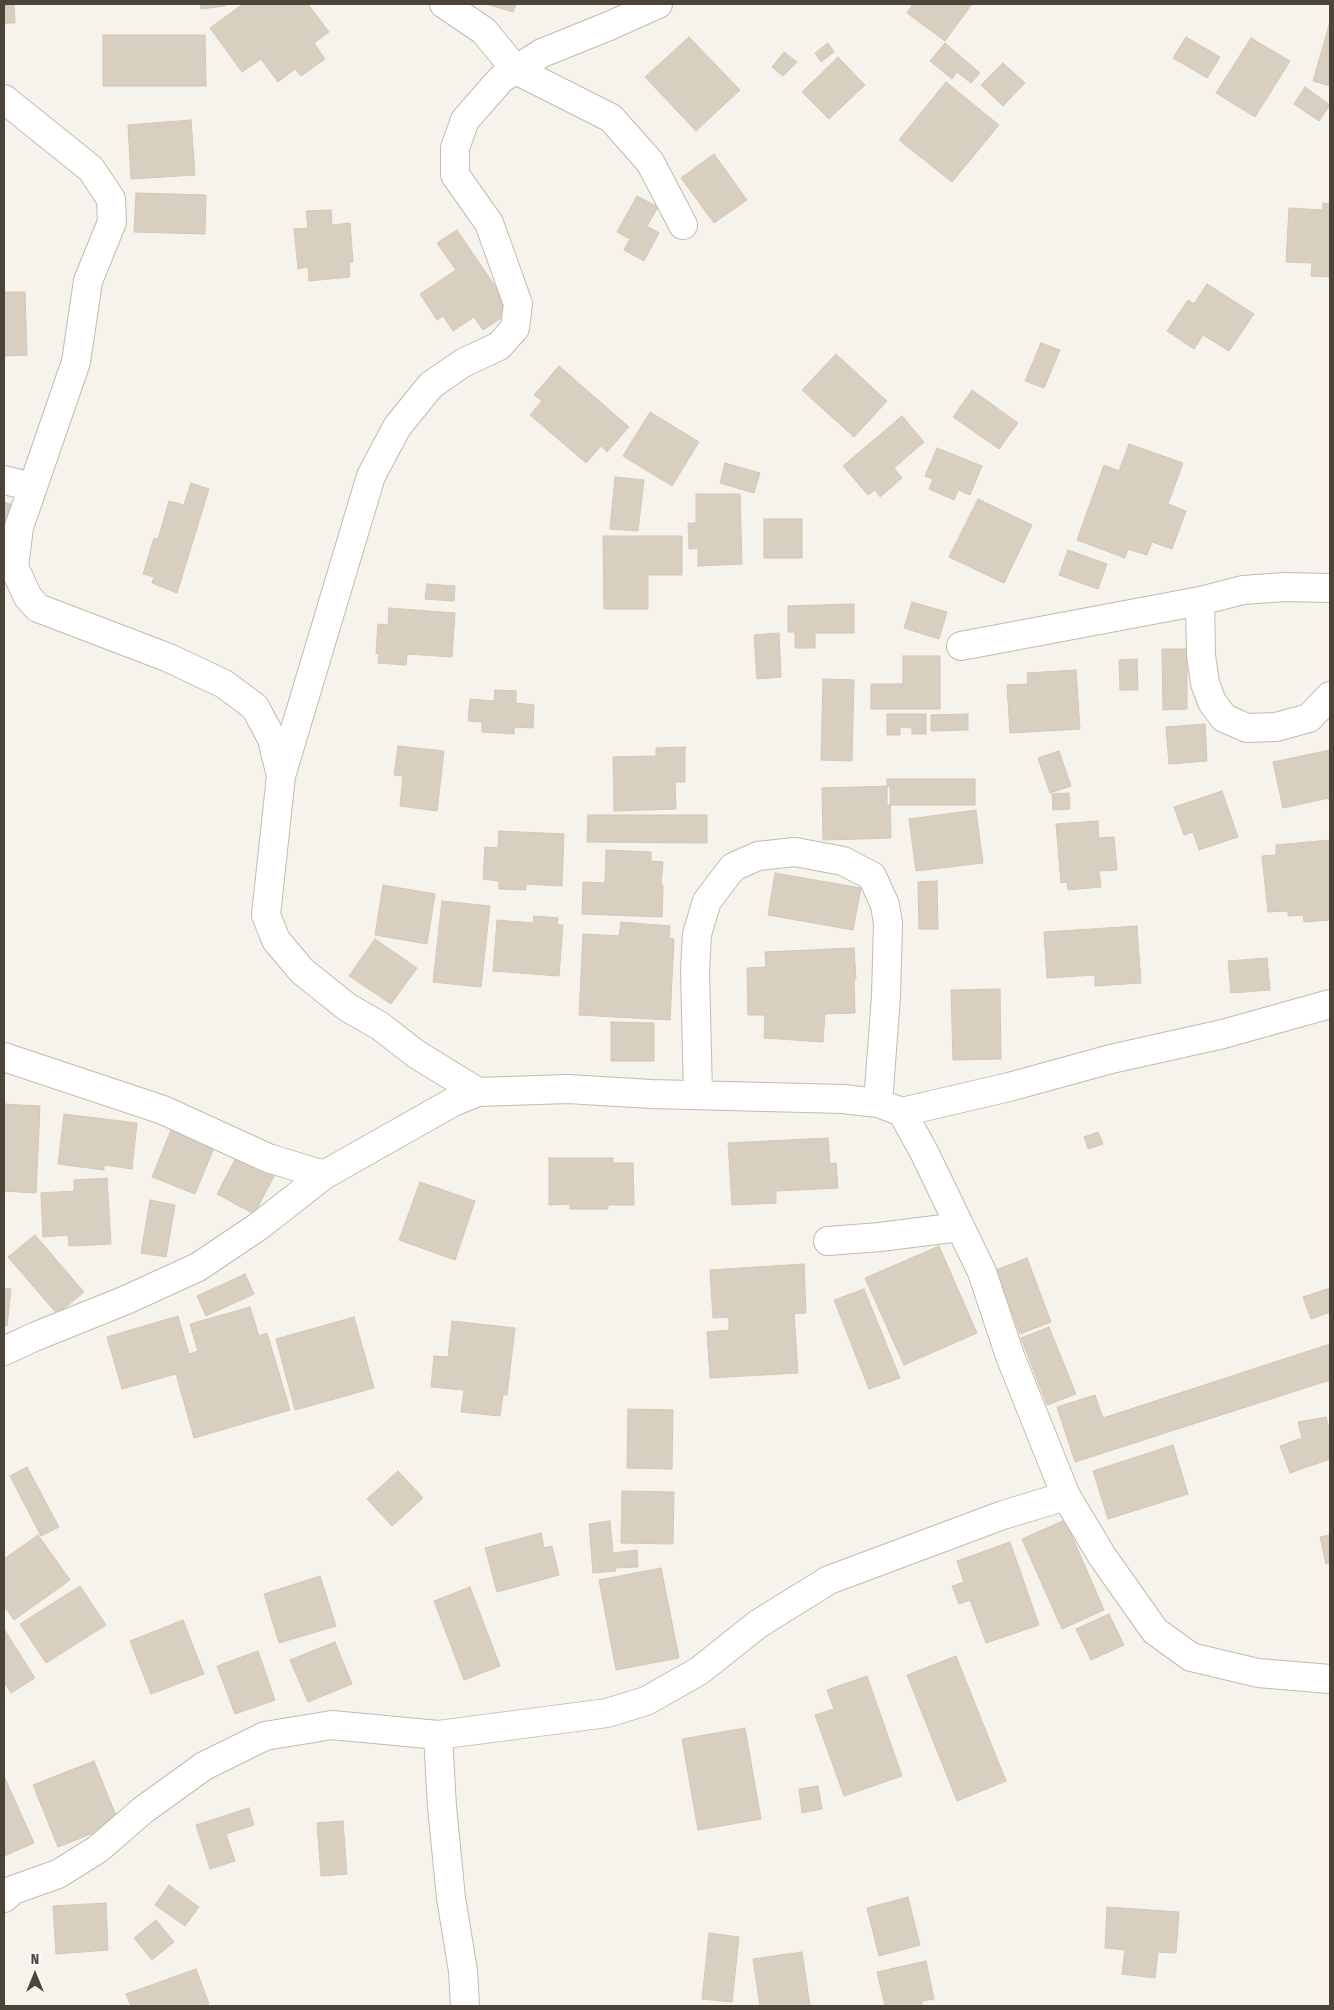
<!DOCTYPE html>
<html>
<head>
<meta charset="utf-8">
<style>
  body { margin:0 }
  #map { position:relative; width:1334px; height:2010px; overflow:hidden; background:#f6f3ec; font-family:"Fira Sans Condensed",sans-serif }
  canvas { display:block }
  .frame { position:absolute; inset:0; border:5px solid #4b4439; pointer-events:none }
  .north { position:absolute; left:10px; top:1950px; width:50px; height:50px; -webkit-text-stroke:4px #fff; paint-order:stroke; rotate:0deg; font-size:14px; font-weight:700; line-height:20px; text-align:center; color:#4b4439 }
  .north::after { content:''; display:block; margin:auto; width:18px; height:22px; background:#4b4439; clip-path:polygon(50% 0,100% 100%,50% 72%,0 100%) }
</style>
</head>
<body>
<div id="map">
<canvas width="1334" height="2010"></canvas>
<div class="frame"></div>
<div class="north">N</div>
</div>
<script>
const c = document.querySelector('canvas').getContext('2d');
c.lineJoin = 'round';
function paint(path, color) { c.fillStyle = color; c.fill(path, 'evenodd'); }
const toPath = rows => new Path2D(rows.map(r => 'M' + r).join(''));
function trace(path, color, width, dash) { c.strokeStyle = color; c.lineWidth = width; c.lineCap = dash ? 'butt' : 'round'; c.setLineDash(dash || []); c.stroke(path); }
const building = toPath([
  [4,4,14,4,15,23,4,23,4,4],
  [200,4,225,4,225,6,201,9,200,4],
  [243,4,308,4,329,32,314,43,325,59,301,76,295,69,278,82,261,59,242,72,210,28,243,4],
  [486,4,516,4,513,12,486,4],
  [913,4,972,4,945,41,907,13,913,4],
  [1330,22,1330,86,1313,81,1330,22],
  [103,35,205,35,206,86,103,86,103,35],
  [689,37,740,90,696,131,645,77,689,37],
  [1186,37,1220,57,1207,78,1173,58,1186,37],
  [1251,38,1290,61,1255,117,1216,93,1251,38],
  [828,43,834,52,821,62,815,53,828,43],
  [945,43,980,73,971,83,957,72,952,79,930,61,945,43],
  [784,52,797,62,783,76,772,67,784,52],
  [838,57,865,85,829,119,802,92,838,57],
  [1003,63,1025,83,1003,106,981,85,1003,63],
  [946,82,999,125,952,182,899,140,946,82],
  [1305,87,1330,105,1319,121,1294,104,1305,87],
  [191,120,195,175,131,179,128,125,191,120],
  [714,154,747,200,714,223,681,178,714,154],
  [136,193,206,195,205,234,134,232,136,193],
  [637,196,658,207,647,226,659,233,644,261,624,250,630,239,617,232,637,196],
  [1323,203,1330,204,1330,277,1311,276,1312,263,1286,262,1289,208,1323,210,1323,203],
  [331,210,332,225,350,223,353,262,349,262,350,277,309,281,308,267,298,269,294,229,308,228,306,211,331,210],
  [457,230,512,311,483,330,474,317,453,331,443,316,437,320,420,294,456,270,437,243,457,230],
  [1207,284,1254,314,1229,351,1203,335,1194,349,1167,331,1188,300,1194,304,1207,284],
  [4,292,25,292,27,355,4,356,4,292],
  [1041,343,1060,350,1044,388,1025,381,1041,343],
  [836,354,887,401,854,437,802,390,836,354],
  [559,366,629,427,607,452,601,446,586,463,530,415,542,401,534,395,559,366],
  [972,390,1018,423,999,449,953,417,972,390],
  [650,412,699,442,672,486,623,456,650,412],
  [902,416,924,442,894,468,902,478,880,497,875,490,868,495,843,466,902,416],
  [1129,444,1183,463,1168,504,1186,511,1172,549,1152,542,1147,555,1128,549,1125,558,1077,540,1104,465,1119,471,1129,444],
  [937,448,982,466,970,495,958,490,954,500,929,489,933,479,925,476,937,448],
  [725,463,760,473,754,493,720,483,725,463],
  [615,477,644,480,638,531,610,529,615,477],
  [191,483,209,489,177,593,152,583,154,577,143,574,154,538,158,539,169,501,184,505,191,483],
  [696,494,740,494,742,564,698,566,698,548,689,549,688,523,696,523,696,494],
  [978,499,1032,525,1004,583,949,557,978,499],
  [4,502,13,505,5,534,4,533,4,502],
  [764,519,802,519,802,558,764,558,764,519],
  [603,536,682,536,682,575,648,575,648,609,604,609,603,536],
  [1068,550,1107,564,1098,589,1059,575,1068,550],
  [427,584,455,586,454,601,425,599,427,584],
  [912,602,947,612,939,639,904,628,912,602],
  [854,604,854,633,815,633,815,648,795,648,795,632,788,632,788,606,854,604],
  [389,608,455,613,452,657,407,654,406,665,378,663,379,654,376,653,378,624,388,625,389,608],
  [779,633,781,677,757,679,754,635,779,633],
  [1162,649,1187,649,1187,709,1163,710,1162,649],
  [903,656,940,656,940,709,871,709,871,684,903,684,903,656],
  [1137,659,1138,690,1120,690,1119,660,1137,659],
  [1076,670,1080,729,1010,733,1007,685,1028,684,1027,673,1076,670],
  [823,679,854,680,852,761,821,760,823,679],
  [495,690,516,691,516,703,534,705,533,728,514,727,514,734,482,732,482,722,468,721,470,699,494,701,495,690],
  [887,714,926,714,926,734,912,734,912,728,900,727,900,735,887,735,887,714],
  [968,714,968,730,931,731,931,715,968,714],
  [1205,724,1207,761,1169,764,1166,727,1205,724],
  [398,746,444,751,437,811,400,806,403,776,394,775,398,746],
  [685,747,685,782,675,782,676,809,614,811,613,757,656,756,656,748,685,747],
  [1330,750,1330,803,1329,798,1283,808,1273,762,1330,750],
  [1059,751,1071,786,1050,793,1038,758,1059,751],
  [887,779,975,779,975,805,887,805,887,779],
  [890,786,891,838,823,840,822,788,890,786],
  [1222,791,1238,837,1199,850,1193,832,1184,835,1174,807,1222,791],
  [1069,793,1070,809,1053,810,1052,794,1069,793],
  [976,810,983,863,916,871,909,819,976,810],
  [588,815,707,815,707,843,587,842,588,815],
  [1098,821,1099,838,1114,837,1117,870,1099,871,1101,887,1068,890,1067,882,1061,883,1056,824,1098,821],
  [499,831,564,834,562,886,526,884,526,890,499,889,499,881,483,879,485,847,498,848,499,831],
  [1330,840,1330,920,1304,922,1303,915,1288,916,1288,911,1268,912,1262,856,1276,855,1276,845,1330,840],
  [606,850,651,852,651,861,663,862,661,885,663,885,662,917,582,914,583,882,605,883,606,850],
  [775,873,861,888,853,930,768,915,775,873],
  [937,881,938,929,919,929,918,882,937,881],
  [383,885,435,894,427,944,375,935,383,885],
  [442,901,490,906,481,987,433,982,442,901],
  [534,916,558,918,557,925,563,925,559,976,493,971,497,920,533,923,534,916],
  [621,922,670,926,669,938,674,939,670,1020,579,1015,583,934,619,936,621,922],
  [1137,926,1141,983,1095,986,1095,975,1047,978,1044,932,1137,926],
  [375,939,417,968,391,1004,349,976,375,939],
  [854,948,856,979,854,979,855,1013,825,1014,823,1042,764,1038,765,1015,748,1015,747,968,766,967,765,952,854,948],
  [1267,958,1270,990,1231,993,1228,961,1267,958],
  [1000,989,1001,1059,953,1060,951,990,1000,989],
  [611,1022,654,1023,654,1061,611,1061,611,1022],
  [4,1104,40,1106,36,1193,4,1191,4,1104],
  [64,1114,137,1123,132,1169,104,1165,104,1170,58,1164,64,1114],
  [173,1125,216,1143,195,1194,152,1177,173,1125],
  [1098,1132,1103,1144,1088,1149,1084,1137,1098,1132],
  [828,1138,830,1164,836,1163,838,1188,776,1191,776,1203,732,1205,728,1143,828,1138],
  [240,1150,277,1171,254,1214,217,1194,240,1150],
  [549,1158,613,1158,613,1163,633,1163,634,1205,608,1205,608,1209,570,1209,570,1204,549,1205,549,1158],
  [107,1178,111,1244,69,1246,68,1235,43,1237,41,1193,74,1191,74,1180,107,1178],
  [420,1182,475,1201,455,1260,399,1240,420,1182],
  [150,1200,175,1205,166,1257,141,1253,150,1200],
  [35,1235,84,1292,57,1314,8,1257,35,1235],
  [939,1246,977,1333,904,1365,865,1278,939,1246],
  [1027,1258,1051,1322,1020,1334,996,1270,1027,1258],
  [804,1264,806,1313,794,1314,798,1373,710,1378,707,1332,729,1330,729,1317,713,1318,710,1270,804,1264],
  [245,1274,254,1294,206,1316,197,1296,245,1274],
  [4,1288,11,1289,7,1326,4,1325,4,1288],
  [1330,1288,1330,1312,1311,1319,1303,1297,1330,1288],
  [864,1289,900,1378,869,1389,834,1300,864,1289],
  [250,1307,259,1336,267,1333,290,1410,194,1438,176,1374,122,1389,107,1337,178,1316,189,1354,198,1351,190,1324,250,1307],
  [354,1317,374,1388,295,1410,276,1339,354,1317],
  [452,1321,515,1328,507,1395,503,1395,500,1416,461,1412,464,1390,431,1387,434,1356,448,1357,452,1321],
  [1049,1327,1076,1394,1047,1405,1021,1338,1049,1327],
  [1330,1344,1330,1380,1075,1462,1057,1407,1095,1395,1103,1418,1330,1344],
  [628,1409,673,1410,672,1469,627,1468,628,1409],
  [1326,1417,1330,1432,1330,1459,1290,1473,1280,1446,1302,1438,1298,1422,1326,1417],
  [1173,1445,1188,1494,1108,1519,1093,1471,1173,1445],
  [27,1467,59,1527,41,1536,10,1476,27,1467],
  [398,1471,423,1498,392,1526,367,1499,398,1471],
  [622,1491,674,1492,673,1544,621,1543,622,1491],
  [1065,1520,1104,1610,1062,1629,1022,1539,1065,1520],
  [610,1521,613,1553,637,1550,638,1567,615,1568,616,1571,593,1573,589,1524,610,1521],
  [541,1533,544,1548,552,1546,559,1575,497,1592,485,1548,541,1533],
  [38,1535,70,1580,14,1620,4,1606,4,1559,38,1535],
  [1330,1535,1330,1563,1326,1564,1320,1537,1330,1535],
  [1010,1542,1039,1625,986,1643,970,1600,959,1604,952,1586,964,1582,957,1561,1010,1542],
  [661,1568,679,1658,616,1670,599,1580,661,1568],
  [320,1576,336,1626,279,1643,264,1594,320,1576],
  [80,1586,106,1625,46,1663,20,1624,80,1586],
  [470,1587,500,1666,464,1680,434,1601,470,1587],
  [1109,1614,1124,1645,1091,1660,1076,1629,1109,1614],
  [183,1620,204,1674,151,1694,130,1641,183,1620],
  [4,1629,35,1678,11,1693,4,1682,4,1629],
  [335,1642,352,1684,308,1702,290,1660,335,1642],
  [258,1651,275,1700,235,1714,217,1666,258,1651],
  [956,1656,1006,1781,957,1801,907,1675,956,1656],
  [867,1676,902,1776,844,1796,815,1715,834,1709,827,1690,867,1676],
  [745,1728,761,1819,698,1830,682,1739,745,1728],
  [94,1761,119,1823,58,1847,33,1785,94,1761],
  [4,1776,34,1843,4,1856,4,1776],
  [818,1786,822,1809,802,1813,799,1789,818,1786],
  [249,1808,254,1825,226,1834,235,1861,210,1869,196,1825,249,1808],
  [343,1821,347,1874,321,1876,317,1823,343,1821],
  [169,1885,199,1907,185,1926,155,1905,169,1885],
  [908,1897,920,1945,879,1956,867,1908,908,1897],
  [106,1903,108,1950,56,1954,53,1906,106,1903],
  [1107,1907,1179,1912,1176,1953,1158,1952,1155,1978,1122,1974,1125,1950,1105,1948,1107,1907],
  [156,1920,174,1942,152,1960,134,1938,156,1920],
  [709,1933,739,1937,732,2002,702,1999,709,1933],
  [802,1952,810,2006,760,2006,753,1959,802,1952],
  [926,1961,934,1999,922,2001,922,2006,885,2006,877,1972,926,1961],
  [196,1969,209,2004,204,2006,131,2006,126,1994,196,1969]
]);
paint(building, '#d8cfc1');
trace(building, '#d3c7b4', 1);
const minor = toPath([
  [444,4,484,31,516,70,611,118,650,162,683,225],
  [4,99,91,169,111,199,112,222,88,281,76,362,19,527,14,567,28,597,38,608,169,658,224,684,255,707,272,739,281,776,266,915,276,940,302,971,347,1007,380,1026,416,1054,478,1092],
  [4,480,33,487],
  [1200,601,1201,655,1205,683,1212,702,1224,718,1247,728,1276,727,1309,718,1330,696],
  [961,646,1200,601,1243,590,1285,587,1330,588],
  [281,776,371,476,397,427,431,385,463,363,499,346,515,328,518,304,489,223,455,175,455,148,465,120,501,79,542,53,609,26,658,4],
  [4,1057,163,1110,268,1158,324,1175],
  [698,1094,695,971,697,934,707,901,733,867,758,856,795,852,843,861,872,876,885,905,888,923,886,996,878,1103],
  [902,1112,1009,1087,1111,1059,1223,1034,1330,1004],
  [828,1241,880,1237,959,1227],
  [4,1351,34,1337,126,1300,198,1267,259,1226,324,1175,453,1102,478,1092,568,1089,651,1094,843,1099,878,1103,902,1112,924,1152,982,1272,1010,1356,1066,1496,1102,1556,1155,1631,1191,1657,1258,1673,1330,1679],
  [438,1735,442,1807,451,1898,463,1971,465,2006],
  [4,1898,13,1890,58,1874,98,1849,143,1810,204,1766,265,1736,332,1725,438,1735,607,1713,646,1701,699,1671,758,1624,829,1580,1003,1515,1066,1496]
]);
trace(minor, '#c2bbae', 30);
trace(minor, '#fff', 28);
</script>
</body>
</html>
